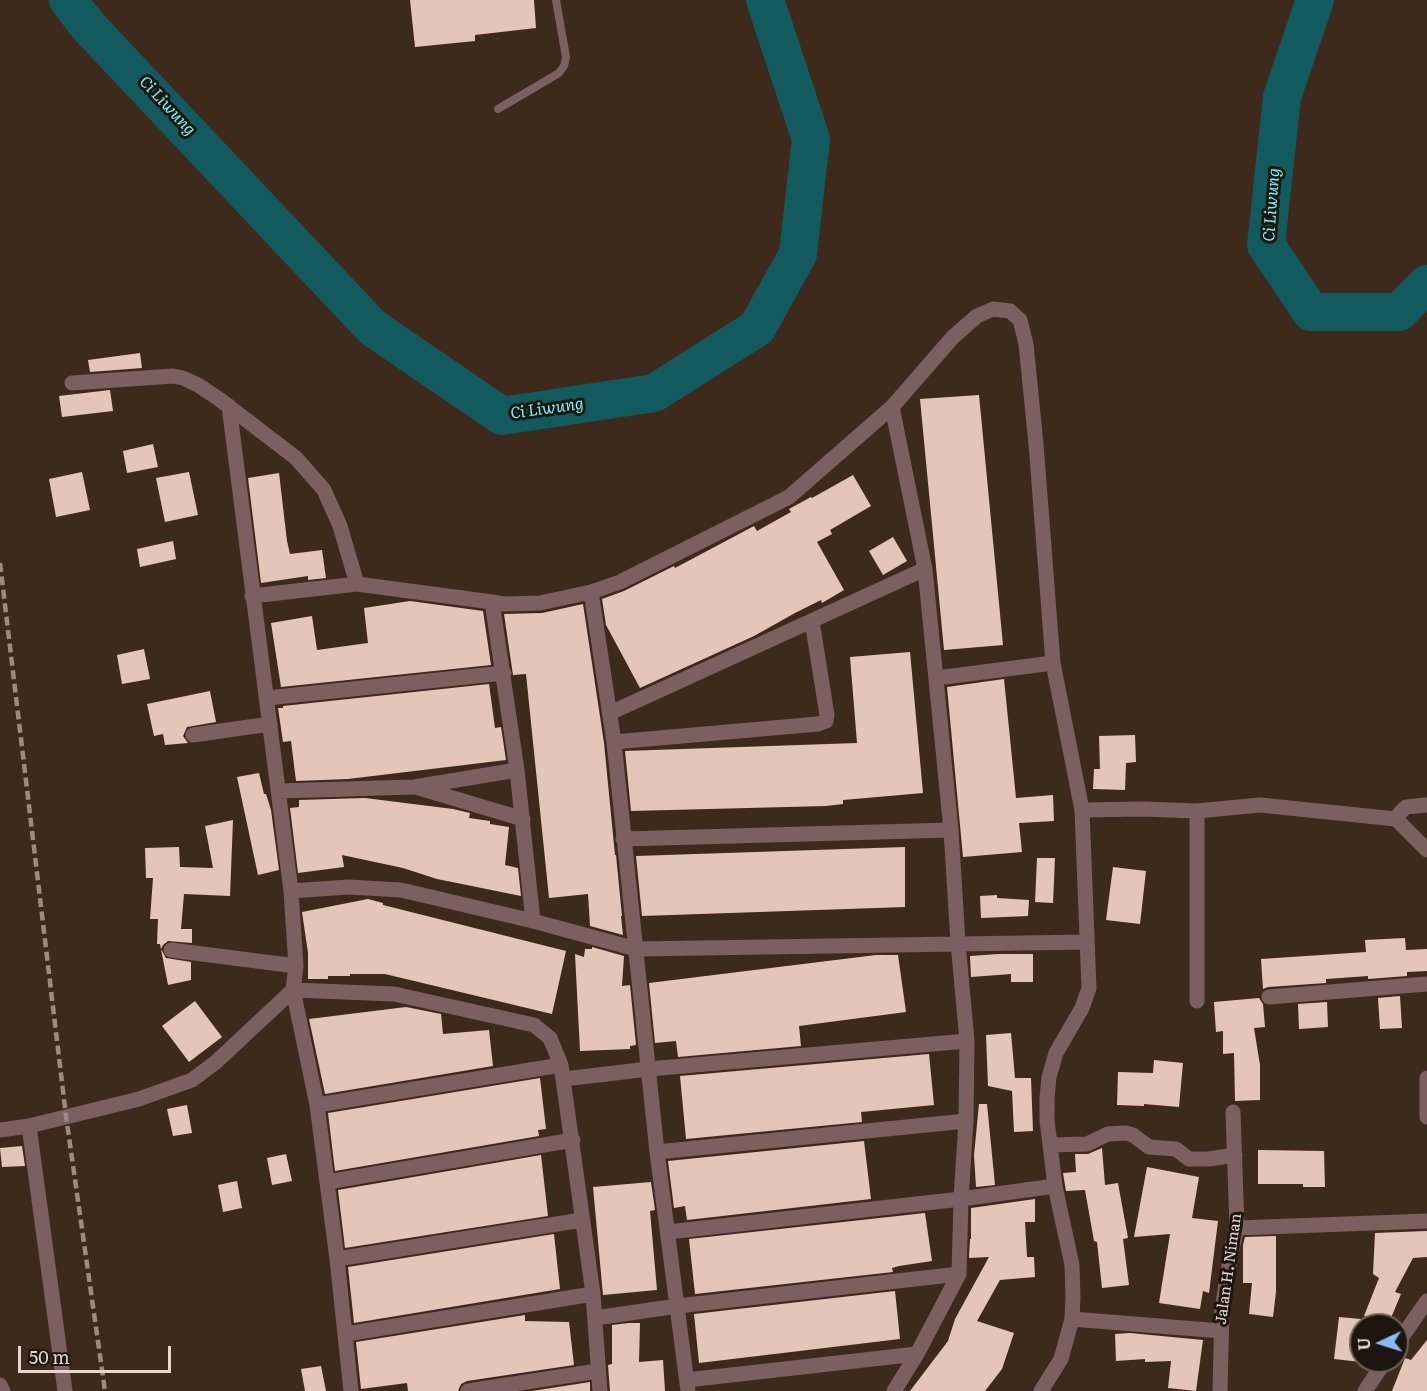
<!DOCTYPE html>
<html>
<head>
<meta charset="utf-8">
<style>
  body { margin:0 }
  #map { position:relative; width:1427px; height:1391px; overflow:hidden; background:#3e2a1c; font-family:Literata,serif }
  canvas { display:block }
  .north { position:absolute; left:1349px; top:1313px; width:60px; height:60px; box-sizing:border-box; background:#1e150f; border:2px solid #6e635c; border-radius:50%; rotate:266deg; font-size:16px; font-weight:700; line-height:24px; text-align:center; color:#e5d8cf }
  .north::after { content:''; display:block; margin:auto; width:21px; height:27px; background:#86bbfb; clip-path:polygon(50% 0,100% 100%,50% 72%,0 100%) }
  .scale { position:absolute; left:18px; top:1346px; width:153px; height:27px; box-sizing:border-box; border:3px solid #e5d8cf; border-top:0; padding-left:8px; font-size:18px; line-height:21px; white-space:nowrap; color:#e5d8cf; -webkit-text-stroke:4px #1e150f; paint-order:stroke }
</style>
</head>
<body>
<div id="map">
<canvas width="1427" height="1391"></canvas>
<div class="north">U</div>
<div class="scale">50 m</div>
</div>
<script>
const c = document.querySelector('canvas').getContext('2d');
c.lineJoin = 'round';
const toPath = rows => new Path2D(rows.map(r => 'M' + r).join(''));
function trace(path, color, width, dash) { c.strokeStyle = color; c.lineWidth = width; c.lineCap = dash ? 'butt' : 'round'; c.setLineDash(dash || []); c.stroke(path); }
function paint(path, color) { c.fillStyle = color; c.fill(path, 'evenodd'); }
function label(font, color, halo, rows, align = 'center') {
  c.font = font + ' Literata,serif'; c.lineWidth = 6; c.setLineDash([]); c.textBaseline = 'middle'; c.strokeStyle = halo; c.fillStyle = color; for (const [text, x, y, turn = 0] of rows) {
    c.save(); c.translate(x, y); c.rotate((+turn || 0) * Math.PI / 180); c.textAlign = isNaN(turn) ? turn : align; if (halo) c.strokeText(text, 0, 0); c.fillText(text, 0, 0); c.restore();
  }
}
trace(toPath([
  [68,0,88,26,373,328,502,416,654,393,757,328,798,254,811,139,765,0],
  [1315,0,1282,97,1266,245,1311,312,1399,312,1427,284]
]), '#135a5f', 38);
paint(toPath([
  [410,0,534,0,536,28,475,35,475,41,415,47],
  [140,353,142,368,90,372,88,360],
  [110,390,113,411,62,417,59,396],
  [979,395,1003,645,944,650,920,399],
  [153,444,158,467,127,473,123,451],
  [82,472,90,510,56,517,49,479],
  [189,472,198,515,165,522,156,478],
  [279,473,287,541,290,554,322,550,326,578,308,580,308,576,261,583,248,478],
  [853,475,871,506,830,530,832,534,817,542,844,590,822,603,821,600,795,613,754,636,640,688,606,625,602,599,624,591,674,566,675,568,754,526,757,531,791,512,789,509,811,497,812,498],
  [893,537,907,561,883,575,869,551],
  [173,541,176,559,140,567,137,549],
  [410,601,483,611,491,665,281,687,271,623,312,616,317,650,368,643,364,608],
  [583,604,604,743,615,855,616,855,622,916,621,916,623,935,590,926,588,894,549,898,526,674,513,675,504,614,542,613],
  [144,649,150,679,122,684,117,655],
  [910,652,923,793,843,800,843,804,826,806,631,811,625,751,857,743,850,657],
  [1004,679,1016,798,1053,795,1054,821,1019,823,1022,852,963,857,947,687],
  [489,684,495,728,501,727,506,760,348,779,296,781,291,741,283,742,278,708,283,708,283,706],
  [210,691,216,722,187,727,183,736,188,743,165,745,163,734,154,736,147,704],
  [1135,735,1136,762,1126,763,1125,790,1093,789,1094,769,1100,769,1099,736],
  [259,773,264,794,266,794,271,810,279,870,258,875,237,777],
  [365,798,453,809,470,813,469,818,490,821,490,824,509,827,505,865,518,868,521,896,437,879,403,868,342,855,344,867,298,873,290,808,299,807,299,800],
  [233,820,230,896,184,894,181,929,192,929,192,943,168,941,163,945,161,949,166,958,191,962,191,980,168,985,160,944,157,944,158,919,150,919,153,878,146,878,145,848,179,847,180,867,213,868,205,826],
  [905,847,905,907,642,916,636,856],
  [1037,858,1055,858,1053,903,1035,902],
  [1113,867,1146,871,1140,924,1106,920],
  [997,895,997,898,1029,900,1028,916,981,918,980,896],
  [368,899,383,903,383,905,566,951,552,1014,385,974,350,974,350,976,328,976,328,979,308,979,308,953,302,912],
  [1405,938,1406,950,1427,949,1427,971,1407,972,1407,976,1368,979,1368,976,1326,979,1326,983,1268,987,1263,989,1261,959,1366,952,1365,940],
  [592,947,624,956,622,986,630,985,636,1045,630,1046,630,1049,580,1051,575,954,584,957,585,949,592,949],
  [998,954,1033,954,1033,982,1011,982,1011,974,971,977,970,956],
  [876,955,898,955,906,1012,799,1026,801,1046,678,1057,676,1041,655,1043,649,983],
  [1400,996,1402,1028,1380,1029,1378,998],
  [1259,998,1263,1004,1265,1027,1254,1028,1260,1065,1260,1100,1235,1101,1234,1053,1223,1054,1223,1031,1216,1032,1214,1002],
  [195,1001,222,1037,189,1062,162,1026],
  [1327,1002,1328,1027,1299,1029,1298,1004],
  [406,1007,441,1014,443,1034,489,1030,493,1066,325,1094,309,1019],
  [1011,1033,1015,1078,1031,1078,1033,1131,1014,1132,1012,1091,988,1086,986,1035],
  [929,1054,934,1105,861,1112,862,1122,686,1139,680,1076],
  [1154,1060,1183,1063,1179,1107,1144,1104,1144,1106,1117,1105,1118,1072,1153,1073],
  [540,1078,546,1129,538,1130,539,1136,335,1171,328,1113],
  [979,1104,987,1104,995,1185,976,1187,974,1155],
  [187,1105,192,1133,173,1136,167,1109],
  [864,1141,871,1199,687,1220,685,1206,674,1208,668,1161],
  [22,1146,25,1166,2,1167,0,1148],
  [1102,1148,1105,1185,1118,1183,1128,1238,1123,1239,1129,1285,1102,1288,1097,1242,1094,1241,1085,1190,1066,1191,1063,1173,1076,1172,1075,1154,1088,1154],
  [1258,1150,1324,1151,1325,1187,1303,1187,1303,1184,1258,1184],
  [286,1154,292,1181,272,1185,267,1158],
  [541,1155,548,1216,345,1248,338,1190],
  [1147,1167,1199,1177,1192,1218,1218,1221,1209,1293,1203,1291,1200,1309,1159,1303,1170,1234,1134,1237],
  [237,1181,242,1208,223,1212,218,1185],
  [651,1182,655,1210,650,1211,657,1290,603,1295,593,1187],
  [1035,1199,1035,1222,1025,1222,1027,1257,1034,1257,1035,1277,1000,1280,977,1321,1014,1333,1002,1369,985,1391,910,1391,948,1341,955,1319,989,1257,969,1258,970,1239,971,1239,971,1208],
  [925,1213,932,1261,899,1266,892,1268,893,1272,695,1294,689,1239],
  [1427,1231,1427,1257,1413,1258,1395,1292,1401,1294,1388,1325,1364,1316,1379,1278,1373,1274,1375,1233],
  [554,1234,560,1289,354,1323,348,1267],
  [1276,1236,1276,1292,1273,1317,1249,1314,1252,1283,1243,1283,1243,1245,1245,1237],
  [895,1291,900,1339,699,1363,694,1314],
  [525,1315,525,1321,569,1322,574,1365,467,1381,461,1384,458,1391,408,1391,407,1383,361,1389,356,1342],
  [1339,1317,1361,1319,1361,1362,1334,1359],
  [629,1323,640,1323,639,1362,663,1360,665,1391,610,1391,608,1365,612,1364,612,1325],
  [1130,1333,1203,1340,1196,1391,1168,1388,1171,1361,1145,1362,1145,1359,1116,1361,1115,1334],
  [1427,1340,1427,1391,1392,1391,1405,1358,1411,1360],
  [321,1366,326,1391,305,1391,301,1369],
  [590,1382,590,1391,532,1391]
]), '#e4c5ba');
trace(toPath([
  [498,109,559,73,564,66,566,57,556,0]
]), '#7c6060', 8);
trace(toPath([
  [72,383,173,376,183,378,198,385,219,399,296,458,324,490,340,526,357,584],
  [229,406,291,891,296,966,293,990,317,1105,337,1259,351,1391],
  [892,407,925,569,951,830,958,943,967,1041,966,1121,961,1199,959,1274,917,1354,894,1391],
  [252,596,357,584,492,602],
  [937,678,1053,663],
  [267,698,504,673],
  [610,713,925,569],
  [193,735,270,724],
  [614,742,818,724,826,721,827,715,812,621],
  [419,788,523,819],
  [278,791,414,787,517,770],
  [1082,810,1143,809,1197,811,1260,805,1396,819,1400,813,1406,807,1427,805],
  [1197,811,1197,1001],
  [1396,819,1427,850],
  [623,839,951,830],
  [291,891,348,887,401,890,533,921,636,949,1087,942],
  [533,921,517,770,492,602,503,604,540,603,591,592],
  [171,950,296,966],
  [1269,997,1427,984],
  [1427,1078,1427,1117],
  [564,1079,649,1069,967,1041],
  [317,1105,561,1065],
  [29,1126,65,1391],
  [0,1130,29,1126,139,1099,192,1080,216,1062,293,990,394,994,534,1025,550,1038,561,1065,593,1294,600,1391],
  [1051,1145,1087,1144,1108,1134,1126,1133,1133,1135,1149,1147,1176,1149,1189,1159,1209,1159,1235,1155],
  [657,1152,966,1121],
  [327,1182,573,1140],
  [1237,1228,1427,1221],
  [668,1232,961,1199,1055,1186],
  [337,1259,582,1220],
  [595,1318,678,1306,959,1274],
  [1072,1319,1221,1331],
  [346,1334,593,1294],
  [1397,1344,1427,1301],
  [687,1380,917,1354],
  [0,1385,3,1391],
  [468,1391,598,1371],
  [688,1391,657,1152,614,742,591,592,620,582,789,497,892,407,953,337,977,316,993,309,1010,311,1020,320,1026,344,1036,444,1053,663,1082,810,1089,988,1082,1008,1056,1053,1049,1077,1047,1098,1047,1120,1055,1186,1072,1265,1073,1297,1072,1319,1061,1359,1041,1391],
  [1220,1391,1222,1310,1231,1253,1237,1228,1233,1112],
  [1365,1391,1385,1361]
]), '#7c6060', 15);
trace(toPath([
  [0,563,66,1116,105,1391]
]), '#9b8b80', 4.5, [9, 4.5]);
label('15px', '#e5d8cf', '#1e150f', [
  ["Jalan H. Niman",1229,1269,-82]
]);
label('italic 16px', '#73f2fb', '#1e150f', [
  ["Ci Liwung",167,106,47],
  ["Ci Liwung",1272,205,-86],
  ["Ci Liwung",547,409,-8]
]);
</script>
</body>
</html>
